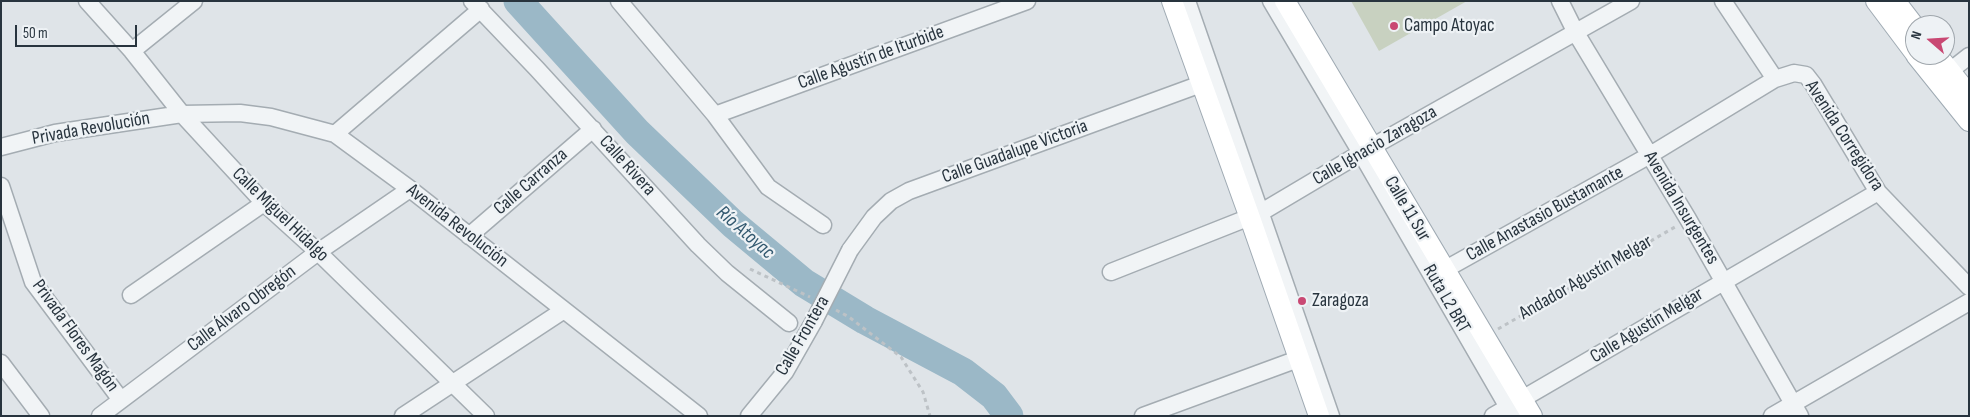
<!DOCTYPE html>
<html>
<head>
<meta charset="utf-8">
<style>
  body { margin:0 }
  #map { position:relative; width:1970px; height:417px; overflow:hidden; background:#dfe4e8; font-family:"Sofia Sans Condensed",sans-serif }
  canvas { display:block }
  .frame { position:absolute; inset:0; border:2px solid #28343e; pointer-events:none }
  .north { position:absolute; left:1905px; top:15px; width:50px; height:50px; box-sizing:border-box; background:#eef2f5; border:1px solid #9fa6ac; border-radius:50%; rotate:289deg; font-size:14px; font-weight:700; line-height:20px; text-align:center; color:#28343e }
  .north::after { content:''; display:block; margin:auto; width:18px; height:22px; background:#c94873; clip-path:polygon(50% 0,100% 100%,50% 72%,0 100%) }
  .scale { position:absolute; left:15px; top:25px; width:122px; height:22px; box-sizing:border-box; border:2px solid #28343e; border-top:0; padding-left:6px; font-size:15px; line-height:18px; white-space:nowrap; color:#28343e; -webkit-text-stroke:4px #eef2f5; paint-order:stroke }
</style>
</head>
<body>
<div id="map">
<canvas width="1970" height="417"></canvas>
<div class="frame"></div>
<div class="north">N</div>
<div class="scale">50 m</div>
</div>
<script>
const c = document.querySelector('canvas').getContext('2d');
c.lineJoin = 'round';
function paint(path, color) { c.fillStyle = color; c.fill(path, 'evenodd'); }
const toPath = rows => new Path2D(rows.map(r => 'M' + r).join(''));
function trace(path, color, width, dash) { c.strokeStyle = color; c.lineWidth = width; c.lineCap = dash ? 'butt' : 'round'; c.setLineDash(dash || []); c.stroke(path); }
function label(font, color, halo, rows, align = 'center') {
  c.font = font + ' "Sofia Sans Condensed",sans-serif'; c.lineWidth = 4.5; c.setLineDash([]); c.textBaseline = 'middle'; c.strokeStyle = halo; c.fillStyle = color; for (const [text, x, y, turn = 0] of rows) {
    c.save(); c.translate(x, y); c.rotate((+turn || 0) * Math.PI / 180); c.textAlign = isNaN(turn) ? turn : align; if (halo) c.strokeText(text, 0, 0); c.fillText(text, 0, 0); c.restore();
  }
}
paint(toPath([
  [1351,1,1467,1,1379,51]
]), '#c8d1c0');
trace(toPath([
  [518,1,637,132,733,224,804,283,865,320,963,372,994,396,1009,416]
]), '#9bb8c7', 29);
const minor = toPath([
  [87,1,132,51,182,114,264,203,318,252,486,416],
  [472,1,537,69,698,245,727,273,789,323],
  [619,1,715,115,768,187,823,225],
  [1187,1,1331,416],
  [1271,1,1361,153,1513,416],
  [1560,1,1576,33,1688,219,1800,416],
  [1723,1,1775,79],
  [132,51,194,1],
  [1941,78,1969,56],
  [715,115,1027,1],
  [335,134,481,9],
  [1,147,55,133,182,114,240,113,271,117,335,134,410,189,699,416],
  [1,186,33,282,121,400],
  [469,236,593,129],
  [850,250,874,217,891,201,909,191,1201,84],
  [1444,270,1650,155,1775,79,1794,73,1806,75,1813,84,1878,192,1969,287],
  [1111,272,1260,213,1361,153,1631,1],
  [131,295,264,203],
  [1,363,41,416],
  [100,416,318,252,410,189],
  [403,416,564,310],
  [749,416,785,372,814,321],
  [1143,416,1298,359],
  [1493,416,1878,192],
  [1772,416,1969,302]
]);
const major = toPath([
  [1172,1,1250,218,1319,416],
  [1285,1,1532,416],
  [1876,1,1915,53],
  [1895,1,1915,27],
  [1916,55,1969,121],
  [1937,55,1969,95]
]);
trace(minor, '#a4acb2', 19);
trace(major, '#9faab3', 22);
trace(toPath([
  [750,269,810,297],
  [836,310,849,317,901,357,923,392,930,416],
  [1498,329,1675,227]
]), '#bdc2c6', 3, [4, 4]);
trace(minor, '#f1f4f6', 16);
trace(major, '#fff', 20);
const minorBridge = toPath([
  [814,321,850,250]
]);
trace(minorBridge, '#a4acb2', 19, []);
trace(minorBridge, '#f1f4f6', 16);
for (const [x, y, r, color] of [
  [1394,26,5,"#c94873"],
  [1302,301,5,"#c94873"]
]) { const dot = new Path2D(); dot.arc(x, y, r, 0, 2 * Math.PI); c.fillStyle = color; c.fill(dot); trace(dot, '#eef2f5', 2); }
label('19px', '#28343e', '#eef2f5', [
  ["Campo Atoyac",1404,26],
  ["Zaragoza",1312,301]
], 'left');
label('19px', '#28343e', '#eef2f5', [
  ["Calle Agustín de Iturbide",871,58,-20],
  ["Privada Revolución",91,129,-10],
  ["Avenida Corregidora",1844,136,57],
  ["Calle Ignacio Zaragoza",1375,146,-30],
  ["Calle Guadalupe Victoria",1015,152,-20],
  ["Calle Rivera",627,166,48],
  ["Calle Carranza",531,182,-41],
  ["Avenida Insurgentes",1681,208,59],
  ["Calle 11 Sur",1407,209,59],
  ["Calle Anastasio Bustamante",1545,214,-29],
  ["Calle Miguel Hidalgo",280,215,44],
  ["Avenida Revolución",457,226,38],
  ["Andador Agustín Melgar",1586,278,-30],
  ["Ruta L2 BRT",1446,299,60],
  ["Calle Álvaro Obregón",242,309,-37],
  ["Calle Agustín Melgar",1647,326,-31],
  ["Privada Flores Magón",75,336,54],
  ["Calle Frontera",803,336,-60]
]);
label('italic 20px', '#345a70', '#eef2f5', [
  ["Río Atoyac",745,233,41]
]);
</script>
</body>
</html>
